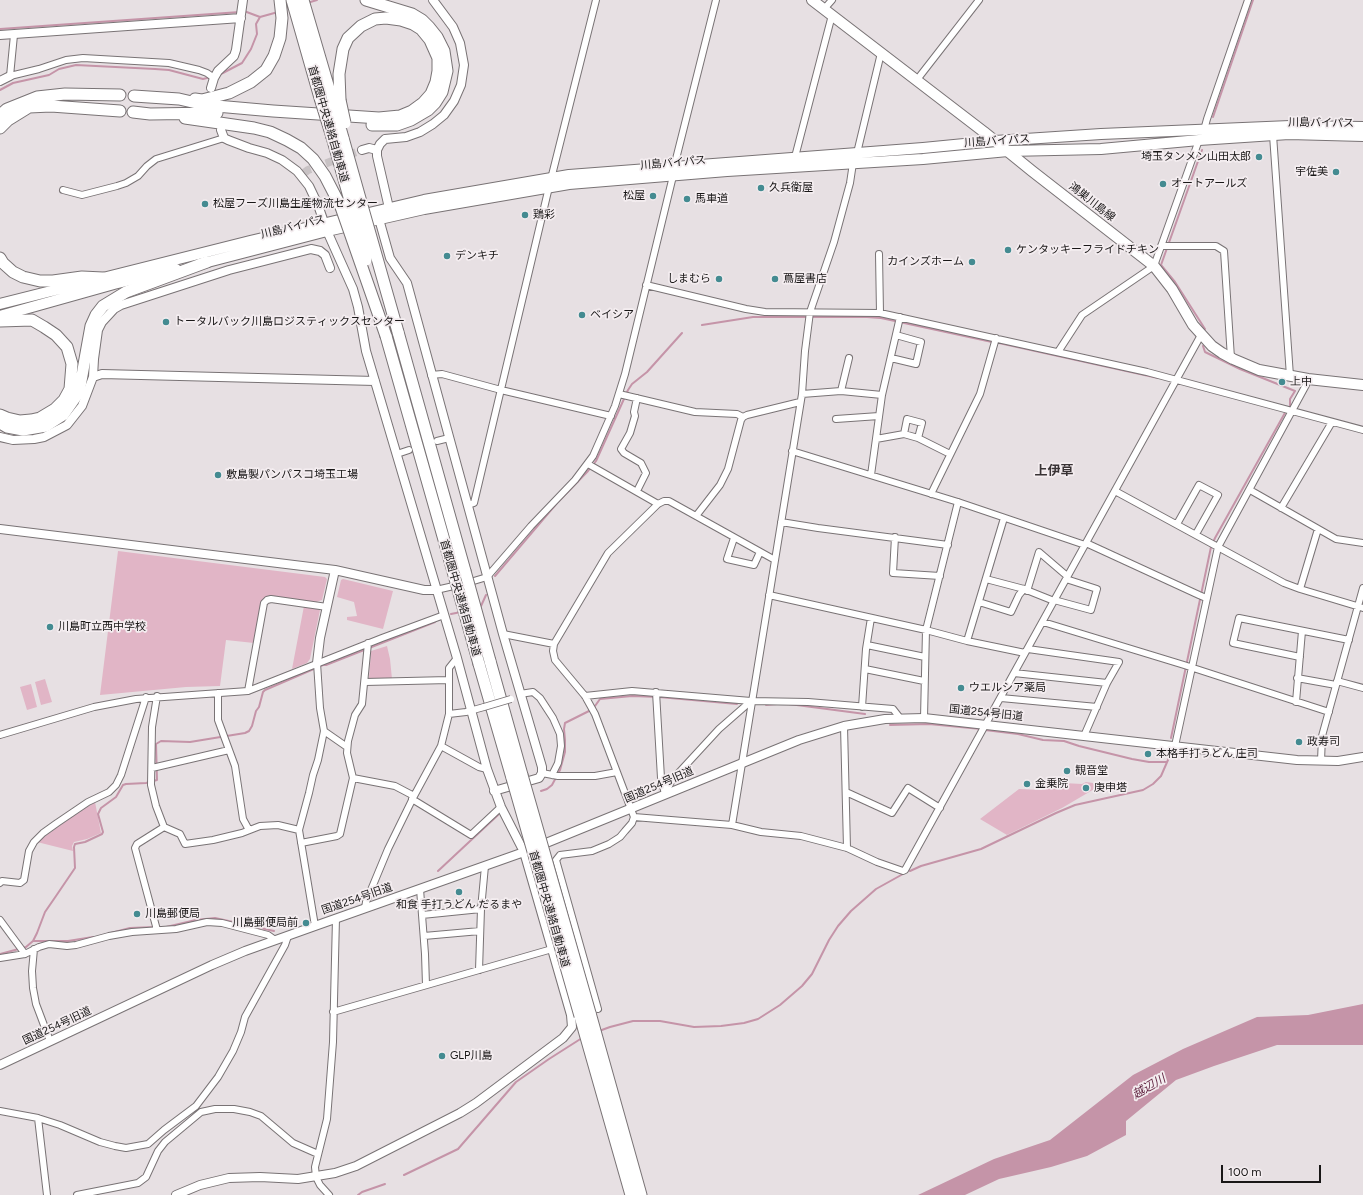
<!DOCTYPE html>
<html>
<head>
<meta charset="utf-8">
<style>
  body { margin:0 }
  #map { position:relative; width:1363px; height:1195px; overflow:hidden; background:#e7e0e3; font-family:Figtree,sans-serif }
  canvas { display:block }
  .scale { position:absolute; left:1221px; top:1165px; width:100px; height:18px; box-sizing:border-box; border:2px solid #191717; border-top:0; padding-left:5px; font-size:12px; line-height:14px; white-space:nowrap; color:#191717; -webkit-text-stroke:3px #f4edf0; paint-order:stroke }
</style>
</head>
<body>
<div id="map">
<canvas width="1363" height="1195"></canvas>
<div class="scale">100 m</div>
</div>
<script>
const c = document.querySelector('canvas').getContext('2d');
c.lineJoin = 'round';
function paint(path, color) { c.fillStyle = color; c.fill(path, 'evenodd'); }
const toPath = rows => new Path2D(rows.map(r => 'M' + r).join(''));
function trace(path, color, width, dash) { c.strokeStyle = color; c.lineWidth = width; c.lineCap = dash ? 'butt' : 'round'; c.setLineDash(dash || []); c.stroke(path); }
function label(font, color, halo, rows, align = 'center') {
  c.font = font + ' Figtree,"Noto Sans JP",sans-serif'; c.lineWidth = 3.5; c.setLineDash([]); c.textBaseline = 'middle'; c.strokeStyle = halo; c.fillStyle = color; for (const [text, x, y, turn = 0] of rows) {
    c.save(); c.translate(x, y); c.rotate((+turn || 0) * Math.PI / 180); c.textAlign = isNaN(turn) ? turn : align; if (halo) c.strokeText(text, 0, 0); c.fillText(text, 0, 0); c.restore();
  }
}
paint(toPath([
  [118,551,325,577,327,579,322,600,316,602,270,596,262,601,254,643,226,640,220,686,186,687,100,695],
  [343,579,393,591,383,629,347,620,347,617,357,616,354,602,337,597,341,580],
  [304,606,318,608,320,610,310,659,307,663,292,669],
  [387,646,390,659,392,679,370,679,369,678,371,651],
  [45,679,52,702,41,705,35,682],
  [31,684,37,707,27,710,20,687],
  [1045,782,1082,784,1086,782,1093,783,1096,788,1062,808,1007,835,980,819,1019,789,1042,790],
  [95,802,101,833,87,839,74,842,72,846,73,851,37,842,70,818]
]), '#e1b5c6');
paint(toPath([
  [1363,1004,1363,1045,1277,1045,1214,1066,1176,1080,1126,1121,1126,1135,1087,1156,1051,1167,999,1179,965,1195,918,1195,994,1159,1050,1140,1133,1075,1183,1049,1257,1017,1308,1015]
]), '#c594a8');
trace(toPath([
  [307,3,317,0],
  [244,11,260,17,278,12],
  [0,29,240,12],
  [219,75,242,63,251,49,257,34,256,24,260,17],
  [0,90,13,83,49,75,59,69,76,65,155,69,169,70,203,79,211,77],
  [1213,117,1253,0],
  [1202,150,1161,265,1175,282,1205,329],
  [702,325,753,317,867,317,881,318,992,342],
  [999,343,1158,378],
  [1203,346,1205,352,1240,369,1295,391,1290,399,1290,407,1289,408],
  [495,576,557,503,588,471,596,461,628,390,632,384,647,372,682,333],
  [478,607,481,606,486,595],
  [451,614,461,612],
  [789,704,865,714],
  [766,705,777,704],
  [595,706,600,699,632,696,659,697,737,704],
  [890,725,929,724,981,729],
  [985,730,1018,734,1043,740,1064,741,1079,746,1132,759,1149,762,1166,762],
  [1171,738,1211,547,1215,538,1286,411],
  [541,791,547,789,552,785,560,770,565,752,565,740,564,729,565,723,589,711],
  [438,871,498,815],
  [910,871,921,866,981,849,1056,813,1075,805,1143,790,1153,784,1161,776,1171,753],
  [166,927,196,920,215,918,274,931],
  [107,934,130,928,155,927],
  [33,941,37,933,45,912,56,896,75,868,74,847,75,844,85,842,102,834,103,832,98,814,101,808,116,797,123,785,126,784,146,783,157,780,156,744,161,741,190,742,245,733,249,731,252,726,256,711,259,707,263,692,265,690,323,665,326,665,435,622],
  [0,954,26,947,33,941,68,941,93,937],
  [599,1031,610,1027,633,1021,660,1021,694,1027,721,1026,744,1023,758,1019,780,1005,802,986,812,974,829,940,838,926,851,911,876,889,903,874],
  [404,1175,458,1149,516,1082,549,1059,582,1038],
  [358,1195,362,1192,385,1184]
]), '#c594a8', 2);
trace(toPath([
  [304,173,308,170,362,150]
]), '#c8c2c4', 8, [8, 4]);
const minor = toPath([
  [824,9,832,0],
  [14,35,10,76,39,69,66,60,83,58,169,63,199,70,207,73,214,78],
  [916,81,979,0],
  [1204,130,1207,119,1248,0],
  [1273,135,1290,376],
  [857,153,881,53],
  [795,157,832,15],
  [674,167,716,0],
  [63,190,82,195,117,186,126,183,138,176,147,166,156,159,224,138],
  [1161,246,1216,246,1224,251,1231,358],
  [879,254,880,313],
  [646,285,746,309,765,312,880,313,1147,372,1363,430],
  [1058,352,1082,315,1154,266,1199,140],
  [891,358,916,364,921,342,896,335],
  [431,375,442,374,501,390,611,416],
  [841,391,849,358],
  [619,394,695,412,737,414,743,417,747,415,800,402],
  [802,394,841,391,882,395],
  [836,419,879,416],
  [904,434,907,419,922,423,918,438],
  [876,439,904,434,918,438,950,454],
  [437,441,449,438],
  [792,451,958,502,1085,545],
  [397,454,409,450],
  [588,464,658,504],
  [871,475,882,395,900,317],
  [1250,490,1336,539,1363,543],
  [637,491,646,473,641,463,624,453,621,449,630,433,635,416,634,412,637,398],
  [1115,491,1284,583,1300,589,1363,608],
  [931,494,980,394,996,338],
  [468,505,474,503,549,187,596,0],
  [1281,508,1332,422],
  [696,516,720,485,728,469,741,420,743,417],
  [781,522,818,528,948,545],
  [1177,524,1199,485,1218,495,1196,534],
  [895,537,893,573,940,576],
  [734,538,727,559,754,565,760,552],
  [1086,543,1199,595,1206,598],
  [986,579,1024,589,1054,601],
  [467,583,487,577,531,526,575,480,593,456,615,406,625,374,673,176],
  [1300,589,1318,529],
  [436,590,458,585],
  [1027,591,1039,552,1067,576],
  [769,595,926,630,967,641,1025,653],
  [1054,600,1091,610,1097,589,1066,579],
  [979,602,1011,612,1019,595,1024,589],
  [1043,622,1184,665,1329,712],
  [503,634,554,644],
  [967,641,1004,518],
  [867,645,925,657],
  [1028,649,1119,662,1107,683,1084,736],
  [1300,657,1233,643,1239,618,1349,640],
  [865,669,924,681],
  [1014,673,1107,683],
  [1297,678,1336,685],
  [1337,681,1363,688],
  [365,682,449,680],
  [248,691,264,603,267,600,271,599,327,607],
  [656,692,661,778,665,794,672,780,719,729,751,701],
  [218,693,218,720,235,766,243,819,249,830],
  [520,694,533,692,540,698,553,718,560,734,561,746,558,763,552,775],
  [157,696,152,727,151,785,156,806,164,827,180,834,185,844,213,840,242,833,260,826,278,825,299,830],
  [585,696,632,691,751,701,808,702,893,709,900,718],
  [1001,698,1097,707],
  [1296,702,1302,631],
  [862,707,866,649,871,618],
  [449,714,466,712,484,707],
  [924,718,926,630,958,502],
  [844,726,847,848],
  [324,731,347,747],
  [0,735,94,707,136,699,248,691,382,638,444,615],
  [441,746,479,767,487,769],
  [1175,746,1218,547,1306,385,1308,379],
  [1321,761,1322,736,1363,588],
  [152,768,229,750],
  [542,773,558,776,595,776,617,772],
  [353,778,395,786,414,796],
  [846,792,892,813,908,788,940,808],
  [412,799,471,835,501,807],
  [634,817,732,825,761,832,801,836,847,848,877,862,903,871,905,870,1201,335],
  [732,825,802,394,805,351,810,312,834,242,850,183,853,163],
  [301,843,337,836,340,834,353,778,347,753,348,741,355,715,362,704,368,643],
  [0,883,2,881,20,883,24,880,29,851,34,842,43,833,57,823,88,802,109,792,116,785,121,775,146,697],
  [420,889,425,954,426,985],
  [365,908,366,902,388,849,414,796,441,746,449,714,449,668,457,658],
  [422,915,481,909],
  [0,920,25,954],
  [315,926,299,830,309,793,313,775,318,760,324,731,320,708,317,663],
  [157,930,135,848,137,844,164,827],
  [424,936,480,931],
  [34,949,32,971,33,988,36,1004,50,1041],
  [0,958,25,954,39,947,49,944,67,946,76,945,109,936,132,932,176,929,207,922,222,923,268,935,275,940],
  [479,970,481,909,485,866],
  [598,1009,556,860,560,855,592,851,609,844,620,837,625,831,632,823,634,817,595,714,585,696,555,660,553,651,554,644,608,553,658,504,664,501,669,501,775,560],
  [333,1012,552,949],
  [0,1111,38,1118,60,1125,100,1142,115,1146,126,1148,148,1144,164,1130,196,1106,218,1077,233,1051,241,1032,245,1017,285,945,288,936],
  [38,1118,47,1195],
  [77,1195,138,1183,146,1177,158,1151,165,1142,201,1112,215,1109,234,1109,250,1112,261,1116,293,1143,318,1154],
  [329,1195,320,1185,316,1177,315,1167,327,1119,333,1042,336,918]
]);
const tertiary = toPath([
  [0,35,241,18],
  [0,81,10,76],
  [211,88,214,78,218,71,234,56,236,50,243,0],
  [362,150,369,148,377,150],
  [389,208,377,156,377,150,380,144,385,139,406,137,420,132,433,124,444,115,454,101,461,85,464,65,460,43,453,27,433,0],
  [379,219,390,258,407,283,503,634,542,767,542,773,539,778,494,791],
  [93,377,94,359,98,330,102,322,114,309,121,305,229,270,311,249,320,251,325,255,330,268],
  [0,437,13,440,34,439,44,437,67,425,82,406,93,377,102,374,375,381],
  [0,529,335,570,424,590,436,590],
  [317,663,320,638,335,570],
  [0,1065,212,965,245,951,315,926,524,852,799,740,844,726,885,719,924,718,1297,760,1338,761,1363,757],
  [176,1195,200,1185,229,1178,260,1177,298,1179,335,1173,356,1166,460,1113,476,1103,563,1038,572,1027,571,1015,524,852,501,807,487,769,457,658,366,351,358,307,353,289,327,231,318,205,309,186,297,171,282,160,267,153,249,148,228,140,224,138,221,130]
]);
const primary = toPath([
  [812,0,984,132,1032,171,1154,266,1172,289,1193,325,1212,346,1222,353,1233,359,1259,370,1308,379,1363,385]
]);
const trunk = toPath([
  [200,264,327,231,424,209,569,184,727,171,923,159,1008,151,1101,149,1199,140,1289,134,1363,136],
  [0,304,250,241,424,200,569,175,923,148,995,141,1101,134,1290,126,1363,127],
  [0,316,114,284,176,269]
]);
const motorway = toPath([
  [292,0,320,98],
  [303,0,332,99],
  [366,0,412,14,422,20,429,27,437,37,444,51,447,71,442,92,435,103,428,110,411,120,397,125,372,125],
  [134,96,179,99,205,105,273,111,379,118,400,116,412,111,423,103,431,94,436,82,438,71,438,58,430,40,421,29,413,24,401,20,386,18,375,19,361,26,348,38,343,49,339,74,340,100],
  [195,99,202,100,229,93,251,82,266,70,274,56,280,38,282,18,280,0],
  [133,112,150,114,217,113],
  [0,115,7,109,37,97,65,94,120,95],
  [185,118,254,128,270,132,287,140,301,148,313,159,325,176,341,207],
  [0,128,8,120,29,107,51,106,120,111],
  [332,137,351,204],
  [343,138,361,202],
  [0,258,3,263,13,272,23,277,40,281,53,281,82,277,103,278],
  [0,321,32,320,44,327,56,335,67,347,72,364,70,389,64,400,55,409,40,418,31,420,20,421,7,418,0,415],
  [398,332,465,571],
  [386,336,454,575],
  [0,423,7,427,23,430,46,426,63,415,79,392,91,326,96,315,103,306,126,292,207,262],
  [490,661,522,775],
  [479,664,512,778],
  [590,1013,641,1195],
  [580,1016,631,1195]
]);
trace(minor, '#797375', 8);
trace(tertiary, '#797375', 10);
trace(primary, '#797375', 12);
trace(trunk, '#797375', 12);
trace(motorway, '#797375', 13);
trace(minor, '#fff', 6);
trace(tertiary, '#fff', 8);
trace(primary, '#fff', 10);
trace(trunk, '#fff', 10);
trace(motorway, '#fff', 11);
const minorBridge = toPath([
  [484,707,511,699]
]);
const motorwayBridge = toPath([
  [320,98,332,137],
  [332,99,343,138],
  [340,100,345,123],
  [361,202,398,332],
  [351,204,366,260],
  [341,207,386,336],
  [465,571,490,661],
  [454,575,479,664],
  [522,775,590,1013],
  [512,778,580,1016]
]);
trace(minorBridge, '#797375', 8, []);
trace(motorwayBridge, '#797375', 13, []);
trace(minorBridge, '#fff', 6);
trace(motorwayBridge, '#fff', 11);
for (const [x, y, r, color] of [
  [1259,157,4,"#448b91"],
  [1336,172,4,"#448b91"],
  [1163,184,4,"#448b91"],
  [761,188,4,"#448b91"],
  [653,196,4,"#448b91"],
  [687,199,4,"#448b91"],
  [205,204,4,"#448b91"],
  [525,215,4,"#448b91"],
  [1008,250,4,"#448b91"],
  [447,256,4,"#448b91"],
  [972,262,4,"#448b91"],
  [719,279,4,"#448b91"],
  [775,279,4,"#448b91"],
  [582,315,4,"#448b91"],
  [166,322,4,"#448b91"],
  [1282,382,4,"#448b91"],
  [218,475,4,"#448b91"],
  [50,627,4,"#448b91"],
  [961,688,4,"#448b91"],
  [1299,742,4,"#448b91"],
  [1148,754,4,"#448b91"],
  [1067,771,4,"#448b91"],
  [1027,784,4,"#448b91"],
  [1086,788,4,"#448b91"],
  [459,892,4,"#448b91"],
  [137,914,4,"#448b91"],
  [306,923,4,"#448b91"],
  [442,1056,4,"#448b91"]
]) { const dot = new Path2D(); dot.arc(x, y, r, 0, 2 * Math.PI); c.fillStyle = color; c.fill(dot); trace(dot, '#f4edf0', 1.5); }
label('11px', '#191717', '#f4edf0', [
  ["川島バイパス",1321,123,1],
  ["首都圏中央連絡自動車道",328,124,74],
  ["川島バイパス",997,141,-4],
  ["川島バイパス",673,163,-5],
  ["鴻巣川島線",1092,202,38],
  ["川島バイパス",293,227,-14],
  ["首都圏中央連絡自動車道",460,598,74],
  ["国道254号旧道",986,713,6],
  ["国道254号旧道",659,785,-23],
  ["国道254号旧道",357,899,-19],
  ["首都圏中央連絡自動車道",549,909,74],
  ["国道254号旧道",57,1026,-25]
]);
label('11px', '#191717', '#f4edf0', [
  ["埼玉タンメン山田太郎",1251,157,"right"],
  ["宇佐美",1328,172,"right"],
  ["オートアールズ",1171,184],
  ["久兵衛屋",769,188],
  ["松屋",645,196,"right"],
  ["馬車道",695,199],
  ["松屋フーズ川島生産物流センター",213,204],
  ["鶏彩",533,215],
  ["ケンタッキーフライドチキン",1016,250],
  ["デンキチ",455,256],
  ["カインズホーム",964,262,"right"],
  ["しまむら",711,279,"right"],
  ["蔦屋書店",783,279],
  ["ベイシア",590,315],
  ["トータルバック川島ロジスティックスセンター",174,322],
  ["上中",1290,382],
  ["敷島製パンパスコ埼玉工場",226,475],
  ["川島町立西中学校",58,627],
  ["ウエルシア薬局",969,688],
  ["政寿司",1307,742],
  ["本格手打うどん 庄司",1156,754],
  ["観音堂",1075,771],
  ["金乗院",1035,784],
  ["庚申塔",1094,788],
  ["和食 手打うどん だるまや",459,905,"center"],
  ["川島郵便局",145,914],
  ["川島郵便局前",298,923,"right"],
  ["GLP川島",450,1056]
], 'left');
label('italic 12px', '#642744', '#f4edf0', [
  ["越辺川",1149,1087,-30]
]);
label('bold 13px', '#393335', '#f4edf0', [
  ["上伊草",1054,471]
]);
</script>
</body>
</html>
